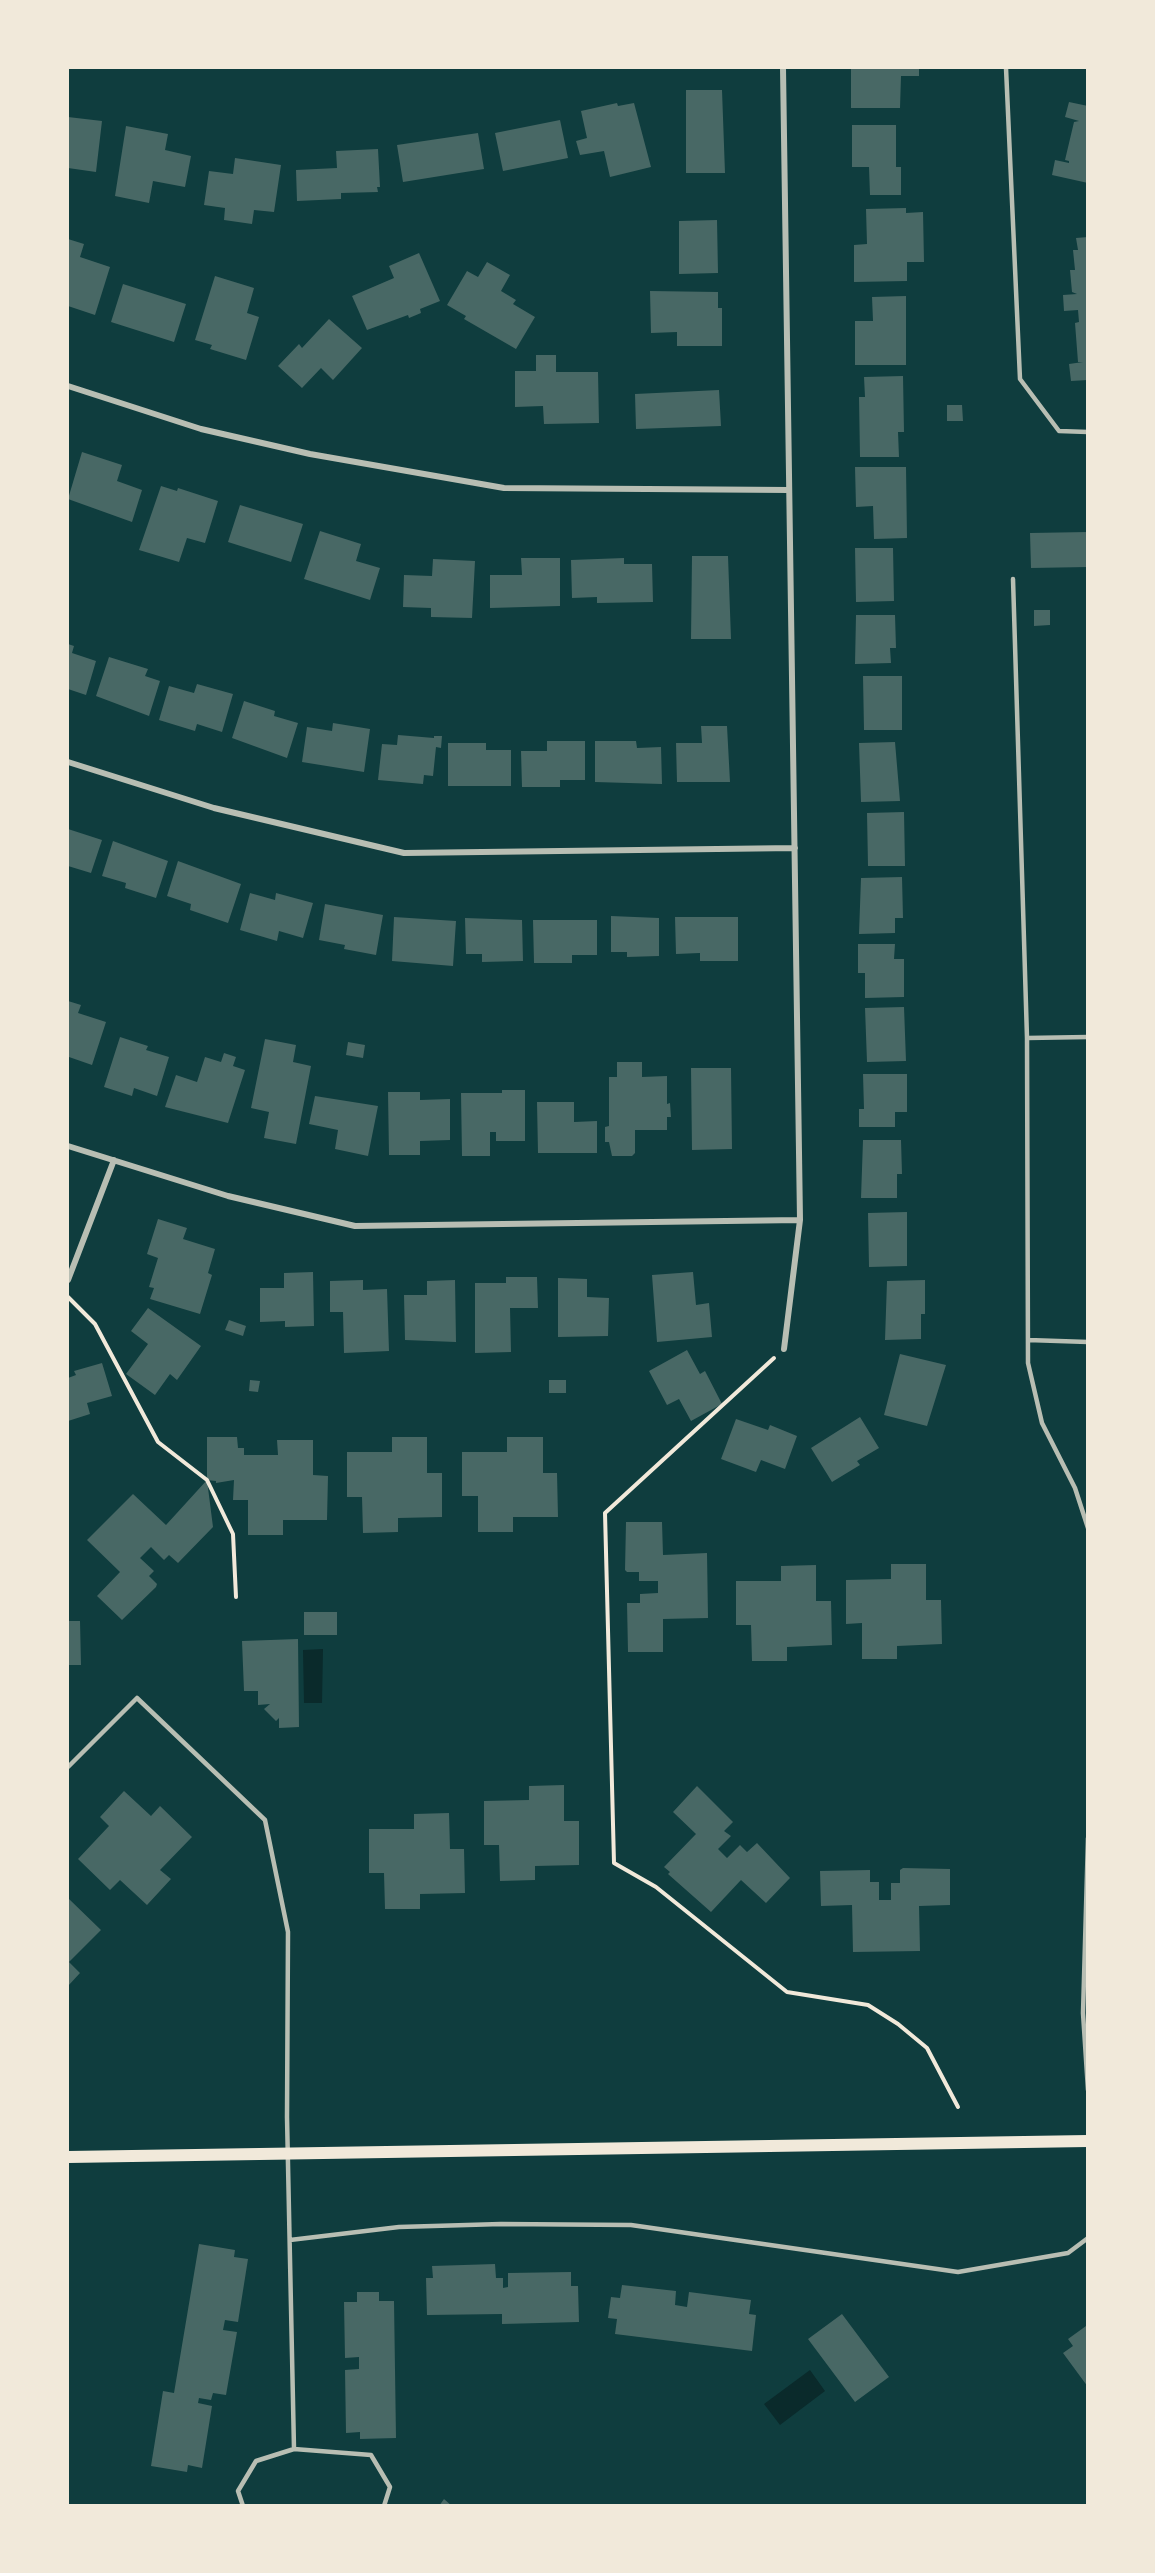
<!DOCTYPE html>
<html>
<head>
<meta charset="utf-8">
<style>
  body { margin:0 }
  #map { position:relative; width:1155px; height:2573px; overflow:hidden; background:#0f3d3e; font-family:"Source Sans 3",sans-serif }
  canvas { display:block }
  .frame { position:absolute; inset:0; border:69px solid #f1e9da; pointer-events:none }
</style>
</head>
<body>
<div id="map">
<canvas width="1155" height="2573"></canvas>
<div class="frame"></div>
</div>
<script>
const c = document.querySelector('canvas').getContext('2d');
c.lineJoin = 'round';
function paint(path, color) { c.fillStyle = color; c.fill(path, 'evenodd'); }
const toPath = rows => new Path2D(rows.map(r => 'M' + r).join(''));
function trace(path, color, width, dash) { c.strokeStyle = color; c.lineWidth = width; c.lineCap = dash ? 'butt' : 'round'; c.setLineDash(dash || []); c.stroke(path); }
paint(toPath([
  [323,1649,322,1703,304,1703,303,1650],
  [810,2370,825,2391,780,2425,764,2404]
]), '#0a2a2b');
paint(toPath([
  [851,68,919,68,919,76,901,76,900,108,851,108],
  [686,90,722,90,725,173,686,173],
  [1069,102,1088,106,1088,183,1052,175,1055,160,1069,163,1069,161,1065,160,1074,122,1079,121,1065,117],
  [617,103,618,106,634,103,651,167,610,177,604,151,580,155,576,141,587,138,581,111],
  [68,117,102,121,96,172,68,168],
  [560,120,568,158,503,171,495,133],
  [852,125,896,125,896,167,901,167,901,195,870,195,869,167,852,167],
  [126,126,168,134,165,150,191,156,185,187,153,181,149,203,115,196],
  [478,133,484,169,403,182,397,145],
  [378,149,380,187,377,187,378,192,341,193,341,199,297,201,296,170,337,168,336,151],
  [235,158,281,165,274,212,254,210,252,224,224,220,225,208,204,205,209,171,233,174],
  [906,208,906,213,923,212,924,262,907,262,907,281,854,282,854,245,867,244,866,209],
  [717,220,718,273,679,274,679,221],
  [1088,237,1088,380,1071,381,1069,364,1083,362,1078,362,1075,323,1079,322,1078,310,1064,311,1063,295,1077,294,1072,292,1070,270,1075,270,1073,250,1078,250,1076,238],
  [68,239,84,244,80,257,110,267,95,315,68,306],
  [419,253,440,301,420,309,421,313,409,318,408,315,367,330,352,296,394,278,389,266],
  [487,262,510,275,501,291,516,300,513,304,535,317,516,349,464,319,466,316,447,305,467,271,478,277],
  [215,276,254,288,247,313,259,317,246,360,210,349,212,345,195,340],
  [123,284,186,304,174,342,111,322],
  [650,291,718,292,718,308,722,308,722,346,677,346,677,332,651,333],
  [906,296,906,365,855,365,855,321,873,321,872,297],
  [329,319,362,348,333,380,321,368,302,388,278,366,299,344,302,348],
  [536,355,556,355,556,372,598,372,599,423,544,424,543,406,515,407,515,371,536,371],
  [903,376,904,432,898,432,899,457,860,457,859,397,865,397,864,377],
  [719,390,721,426,636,429,635,394],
  [947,405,962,405,963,421,947,421],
  [82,452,122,465,117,481,142,490,132,522,68,499],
  [855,467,906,467,907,538,874,539,873,506,856,507],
  [161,486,177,491,178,488,218,501,205,543,187,538,179,562,139,550],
  [240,505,303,524,291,562,228,542],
  [320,531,361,544,356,561,380,568,370,600,304,579],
  [1088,532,1088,567,1031,568,1030,533],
  [855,548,893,548,894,601,856,602],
  [692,556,728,556,731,639,691,639],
  [521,558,560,558,560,606,490,608,490,575,522,575],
  [624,558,624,564,652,564,653,602,597,603,597,597,572,598,571,560],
  [433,559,475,561,472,618,431,617,431,608,403,607,404,575,432,576],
  [1034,610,1050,610,1050,625,1034,626],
  [856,615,895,615,896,648,890,648,891,663,855,664],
  [68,644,74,646,72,653,96,661,86,695,68,689],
  [109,657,148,669,145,676,160,681,149,716,96,696],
  [863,676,902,676,902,730,864,730],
  [197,684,233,694,222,732,197,724,195,731,159,720,169,686,194,693],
  [244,701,275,711,274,716,298,723,287,758,232,738],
  [333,723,370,729,364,772,302,762,307,727,332,731],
  [701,726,727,726,730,782,677,782,676,743,702,743],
  [398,735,434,738,434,736,442,736,441,748,436,747,433,776,424,775,423,784,378,780,382,744,397,745],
  [547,741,585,741,585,780,560,780,560,787,522,787,521,751,547,751],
  [595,741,636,741,637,748,661,747,662,784,595,782],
  [895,742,900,801,861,802,859,743],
  [448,743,486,743,486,750,511,750,511,786,448,786],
  [904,812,905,866,868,866,867,813],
  [68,829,102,840,91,873,68,866],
  [113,841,168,861,156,898,125,888,126,883,102,876],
  [178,861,241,884,228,923,190,910,191,904,167,896],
  [902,877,903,918,895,918,895,933,859,934,861,878],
  [250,893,275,900,276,893,313,903,303,938,279,931,277,941,240,930],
  [325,904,383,915,376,955,344,949,345,945,319,940],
  [611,916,659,918,659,956,627,957,627,952,611,952],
  [394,917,456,921,453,966,392,961],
  [675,917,738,917,738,961,700,961,700,953,676,954],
  [465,918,522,920,523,961,482,962,482,954,466,954],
  [533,920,597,920,597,955,572,955,572,963,534,963],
  [858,944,895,944,894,959,904,959,904,997,865,998,865,973,858,973],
  [68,1001,81,1005,78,1013,106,1022,92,1065,69,1057,68,1054],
  [904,1007,906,1061,867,1062,865,1008],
  [120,1037,148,1046,146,1050,169,1057,157,1096,134,1088,132,1096,104,1087],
  [265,1039,296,1045,293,1062,311,1066,296,1144,264,1138,269,1112,251,1108],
  [348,1042,365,1045,363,1058,346,1055],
  [224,1053,236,1057,233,1066,245,1070,228,1123,165,1107,176,1075,197,1082,205,1057,221,1062],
  [617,1062,642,1062,642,1077,667,1076,667,1104,670,1103,671,1117,667,1117,667,1130,635,1130,635,1153,632,1156,612,1156,609,1142,605,1142,605,1127,609,1126,609,1077,617,1077],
  [691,1068,731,1068,732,1149,692,1150],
  [863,1074,907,1074,907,1112,895,1112,895,1127,859,1127,859,1109,864,1109],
  [502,1090,525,1090,525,1141,496,1141,496,1132,490,1132,490,1156,462,1156,461,1093,502,1093],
  [388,1092,420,1092,420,1100,450,1099,450,1140,420,1141,420,1155,389,1155],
  [315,1096,378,1106,368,1156,335,1149,338,1130,309,1124],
  [537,1102,574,1102,574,1122,597,1121,597,1153,538,1153],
  [863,1140,901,1140,902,1174,897,1174,897,1198,861,1198],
  [907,1212,907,1266,869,1267,868,1213],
  [158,1219,187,1228,183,1239,215,1249,208,1273,212,1275,200,1314,150,1299,154,1288,149,1287,158,1258,147,1254],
  [313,1272,314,1326,285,1327,285,1321,260,1322,260,1288,284,1288,284,1273],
  [693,1272,696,1305,709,1303,712,1337,657,1342,652,1275],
  [506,1277,537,1277,538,1308,510,1308,511,1352,475,1353,475,1283,506,1283],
  [558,1278,587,1279,587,1297,609,1298,608,1336,558,1337],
  [363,1280,363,1290,387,1289,389,1351,344,1353,343,1312,330,1312,330,1281],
  [455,1280,456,1342,405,1340,404,1295,427,1295,427,1281],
  [925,1280,925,1314,921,1314,921,1339,885,1340,887,1281],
  [148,1308,201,1346,177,1380,170,1374,155,1395,126,1374,148,1344,131,1331],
  [229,1320,246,1326,243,1336,225,1330],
  [687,1350,700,1374,705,1371,722,1404,691,1421,679,1399,667,1405,649,1371],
  [900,1354,946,1365,927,1426,884,1415],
  [102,1363,112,1396,87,1403,90,1414,68,1421,68,1378,76,1375,74,1371],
  [250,1380,260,1381,258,1392,249,1391],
  [549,1380,566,1380,566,1393,549,1393],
  [860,1417,879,1448,857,1461,860,1465,832,1482,811,1448],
  [736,1419,768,1430,770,1425,797,1436,785,1469,761,1460,756,1472,721,1459],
  [207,1437,237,1437,238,1448,244,1448,244,1455,278,1455,277,1440,313,1440,313,1475,328,1476,327,1520,283,1520,283,1535,248,1535,248,1500,233,1500,234,1480,216,1483,216,1481,207,1480],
  [392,1437,427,1437,427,1473,442,1473,442,1517,398,1518,398,1532,363,1533,362,1497,347,1497,347,1452,392,1452],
  [507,1437,543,1437,543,1473,557,1473,558,1517,513,1517,513,1532,478,1532,478,1496,462,1496,462,1452,507,1452],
  [207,1480,213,1527,178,1563,169,1555,164,1560,151,1547,140,1558,154,1571,149,1576,157,1584,156,1587,122,1620,97,1596,120,1572,87,1540,133,1494,166,1525],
  [626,1522,662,1522,663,1555,707,1553,708,1618,663,1619,663,1652,628,1652,627,1603,640,1603,640,1594,658,1593,658,1581,639,1581,639,1572,627,1572,625,1570],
  [891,1564,926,1564,926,1600,941,1600,942,1644,897,1646,897,1659,862,1659,862,1623,846,1624,846,1580,891,1579],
  [816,1565,816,1601,831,1601,832,1645,787,1647,787,1661,752,1661,751,1625,736,1625,736,1581,781,1581,781,1566],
  [304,1612,337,1612,337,1635,304,1635],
  [68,1621,80,1621,81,1665,68,1665],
  [298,1639,299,1727,279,1728,279,1718,276,1721,264,1709,270,1704,258,1705,258,1691,244,1691,242,1641],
  [564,1785,564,1821,579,1821,579,1865,535,1866,535,1880,500,1881,499,1845,484,1845,484,1801,529,1800,529,1786],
  [697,1786,733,1822,724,1831,731,1836,718,1849,727,1858,740,1845,747,1852,757,1843,790,1878,766,1903,741,1880,711,1912,668,1874,670,1872,664,1867,696,1834,673,1812],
  [124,1791,151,1816,160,1806,192,1837,160,1870,171,1879,147,1905,120,1880,110,1890,78,1859,109,1826,100,1817],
  [449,1813,450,1849,464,1849,465,1893,420,1894,420,1909,385,1909,384,1873,369,1873,369,1829,414,1829,414,1814],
  [903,1868,950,1869,950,1905,919,1906,920,1951,853,1952,852,1905,821,1906,820,1871,870,1870,870,1882,879,1882,879,1900,891,1900,891,1883,900,1883,900,1870],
  [69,1899,101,1930,69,1962,80,1973,68,1986],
  [199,2244,235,2250,234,2257,248,2259,238,2322,225,2320,223,2330,237,2332,226,2395,213,2393,211,2400,199,2398,198,2403,212,2406,202,2468,188,2465,187,2472,151,2466,163,2391,174,2393],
  [495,2264,496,2278,503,2278,503,2288,508,2287,508,2273,571,2272,571,2286,578,2286,579,2322,502,2324,502,2314,427,2315,426,2278,433,2278,432,2266],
  [622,2285,676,2291,675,2305,687,2307,689,2292,751,2300,749,2314,756,2315,752,2351,615,2334,617,2319,608,2318,611,2297,620,2298],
  [357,2292,379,2292,379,2301,394,2301,396,2438,360,2439,360,2432,346,2433,345,2370,359,2369,359,2357,345,2358,344,2302,357,2302],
  [842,2314,889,2377,855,2402,808,2339],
  [1086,2326,1088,2328,1088,2387,1063,2353,1073,2346,1068,2339],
  [444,2499,452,2506,439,2506]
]), '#486865');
trace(toPath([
  [68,1297,95,1324,158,1442,207,1480,233,1534,236,1597],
  [774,1358,605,1513,614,1863,656,1887,787,1992,868,2005,898,2024,927,2048,958,2107]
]), '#f1e9da', 4);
trace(toPath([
  [1006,68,1020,379,1059,431,1088,432],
  [1013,579,1027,1038,1028,1363,1042,1423,1075,1488,1088,1528],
  [1027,1038,1088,1037],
  [1028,1340,1088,1342],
  [68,1767,137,1698,265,1820,288,1932,287,2117,294,2449],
  [1088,1838,1083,2013,1088,2090],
  [290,2240,399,2227,501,2224,631,2225,958,2272,1068,2253,1088,2238],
  [243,2506,238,2491,256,2461,294,2449,371,2455,390,2487,384,2506]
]), '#b8beb3', 4.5);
trace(toPath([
  [783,68,800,1220,784,1349],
  [68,386,201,429,310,454,504,488,789,490],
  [68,762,214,808,404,853,795,848],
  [68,1146,228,1196,355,1226,800,1220],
  [68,1280,114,1160]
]), '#b8beb3', 6);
trace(toPath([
  [68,2157,1088,2141]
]), '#f1e9da', 12);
</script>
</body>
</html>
